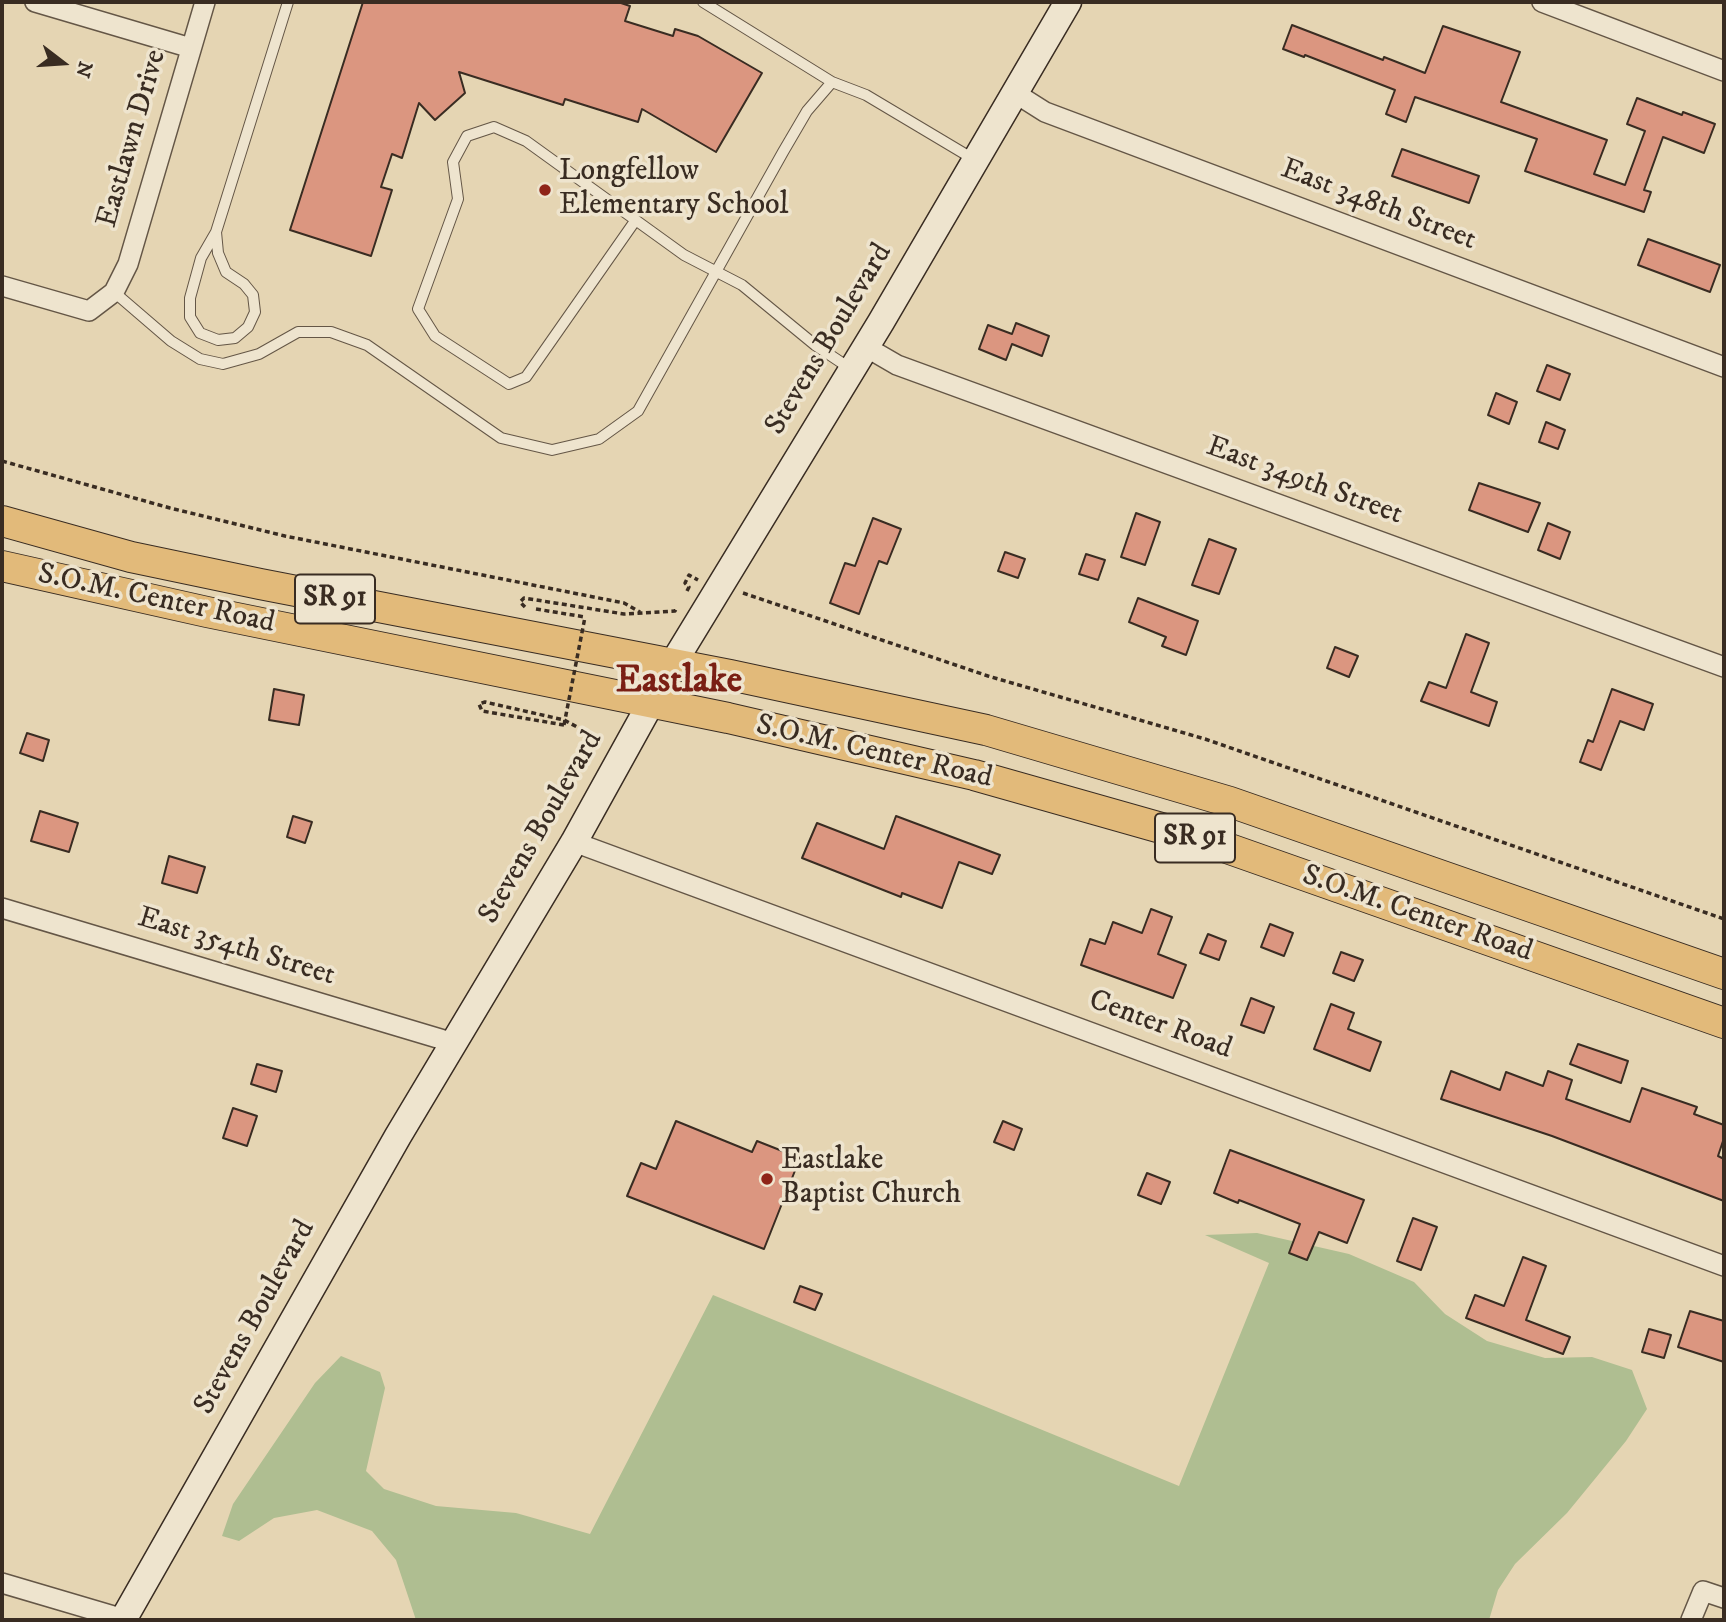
<!DOCTYPE html>
<html>
<head>
<meta charset="utf-8">
<style>
  body { margin:0 }
  #map { position:relative; width:1726px; height:1622px; overflow:hidden; background:#e5d5b3; font-family:"IM FELL DW Pica",serif }
  canvas { display:block }
  .frame { position:absolute; inset:0; border:4px solid #392c22; pointer-events:none }
  .north { position:absolute; left:28px; top:28px; width:70px; height:70px; -webkit-text-stroke:5px #eee4ce; paint-order:stroke; rotate:107deg; font-size:19px; font-weight:700; line-height:28px; text-align:center; color:#392c22 }
  .north::after { content:''; display:block; margin:auto; width:24px; height:32px; background:#392c22; clip-path:polygon(50% 0,100% 100%,50% 72%,0 100%) }
</style>
</head>
<body>
<div id="map">
<canvas width="1726" height="1622"></canvas>
<div class="frame"></div>
<div class="north">N</div>
</div>
<script>
const c = document.querySelector('canvas').getContext('2d');
c.lineJoin = 'round';
function paint(path, color) { c.fillStyle = color; c.fill(path, 'evenodd'); }
const toPath = rows => new Path2D(rows.map(r => 'M' + r).join(''));
function trace(path, color, width, dash) { c.strokeStyle = color; c.lineWidth = width; c.lineCap = dash ? 'butt' : 'round'; c.setLineDash(dash || []); c.stroke(path); }
function label(font, color, halo, rows, align = 'center') {
  c.font = font + ' "IM FELL DW Pica",serif'; c.lineWidth = 7; c.setLineDash([]); c.textBaseline = 'middle'; c.strokeStyle = halo; c.fillStyle = color; for (const [text, x, y, turn = 0] of rows) {
    c.save(); c.translate(x, y); c.rotate((+turn || 0) * Math.PI / 180); c.textAlign = isNaN(turn) ? turn : align; if (halo) c.strokeText(text, 0, 0); c.fillText(text, 0, 0); c.restore();
  }
}
paint(toPath([
  [1257,1233,1349,1254,1414,1282,1445,1314,1487,1341,1545,1358,1592,1357,1632,1370,1647,1409,1626,1441,1567,1513,1515,1564,1498,1590,1489,1620,416,1620,396,1560,372,1531,317,1510,274,1518,239,1541,222,1536,233,1504,315,1383,341,1356,380,1372,385,1388,366,1471,384,1489,436,1506,516,1513,590,1534,713,1295,1179,1486,1269,1263,1205,1235]
]), '#afbe91');
const building = toPath([
  [363,2,618,2,630,6,625,21,673,36,675,29,698,36,762,73,716,152,642,109,638,122,565,99,563,105,459,72,465,93,435,120,419,103,402,158,392,154,381,187,392,190,371,256,290,230,363,2],
  [1292,25,1383,60,1384,57,1425,73,1443,26,1520,52,1501,102,1607,140,1594,174,1625,185,1645,131,1627,124,1637,98,1682,115,1683,112,1715,124,1704,153,1663,137,1644,190,1651,192,1644,212,1525,171,1537,139,1415,97,1406,122,1386,114,1395,90,1305,55,1304,57,1283,49,1292,25],
  [1402,149,1479,176,1469,203,1392,176,1402,149],
  [1648,239,1720,265,1710,292,1638,265,1648,239],
  [1016,323,1049,336,1042,356,1012,344,1006,360,979,349,988,325,1012,334,1016,323],
  [1547,365,1570,374,1560,400,1537,391,1547,365],
  [1496,393,1517,402,1509,424,1488,415,1496,393],
  [1546,422,1565,430,1558,449,1539,442,1546,422],
  [1479,483,1540,503,1528,532,1469,510,1479,483],
  [1136,513,1160,522,1145,565,1121,557,1136,513],
  [873,518,901,529,887,564,879,561,859,614,830,603,845,563,855,566,873,518],
  [1548,523,1570,532,1560,559,1538,550,1548,523],
  [1209,539,1236,549,1219,594,1192,585,1209,539],
  [1005,552,1025,559,1018,578,998,571,1005,552],
  [1086,554,1105,560,1098,580,1079,574,1086,554],
  [1138,598,1198,621,1186,655,1162,646,1166,637,1129,622,1138,598],
  [1466,634,1489,643,1471,692,1497,702,1489,726,1421,701,1429,682,1446,688,1466,634],
  [1335,647,1358,656,1349,677,1327,668,1335,647],
  [274,689,304,695,299,725,269,720,274,689],
  [1612,689,1653,704,1644,730,1620,721,1601,770,1580,762,1588,740,1593,742,1612,689],
  [27,733,49,740,43,761,20,753,27,733],
  [40,811,78,823,69,852,31,841,40,811],
  [293,816,312,822,305,843,287,837,293,816],
  [896,816,1000,855,992,874,959,862,942,908,902,893,901,897,802,858,817,823,884,849,896,816],
  [169,856,205,867,197,893,162,883,169,856],
  [1151,909,1172,917,1158,954,1186,965,1173,998,1081,965,1090,939,1105,944,1113,922,1142,933,1151,909],
  [1270,924,1293,933,1284,956,1261,947,1270,924],
  [1208,934,1226,941,1219,960,1200,953,1208,934],
  [1341,952,1363,960,1354,981,1333,973,1341,952],
  [1251,998,1274,1007,1264,1033,1241,1025,1251,998],
  [1331,1004,1354,1013,1348,1029,1381,1042,1370,1071,1314,1049,1331,1004],
  [1578,1044,1628,1061,1621,1083,1570,1064,1578,1044],
  [257,1064,282,1071,276,1092,251,1084,257,1064],
  [1451,1071,1500,1090,1506,1072,1543,1086,1548,1071,1572,1080,1566,1099,1630,1122,1642,1088,1697,1107,1694,1114,1724,1125,1724,1138,1718,1156,1724,1159,1724,1201,1552,1136,1441,1099,1451,1071],
  [233,1108,257,1116,247,1146,223,1138,233,1108],
  [676,1121,752,1152,757,1141,800,1158,764,1249,627,1196,641,1163,656,1169,676,1121],
  [1003,1121,1022,1129,1014,1150,994,1142,1003,1121],
  [1230,1150,1364,1200,1347,1243,1319,1232,1307,1260,1289,1253,1300,1224,1239,1200,1238,1203,1214,1193,1230,1150],
  [1147,1173,1170,1182,1161,1204,1138,1195,1147,1173],
  [1413,1218,1437,1227,1421,1270,1397,1261,1413,1218],
  [1523,1257,1546,1266,1526,1320,1570,1337,1563,1354,1466,1318,1475,1295,1504,1306,1523,1257],
  [800,1286,822,1294,815,1310,794,1302,800,1286],
  [1690,1311,1724,1321,1724,1362,1678,1347,1690,1311],
  [1649,1329,1671,1335,1664,1358,1642,1352,1649,1329]
]);
paint(building, '#db9680');
trace(building, '#392c22', 2);
const lane = toPath([
  [703,2,832,82,866,95,975,160],
  [635,221,526,377,509,384,435,336,418,309,458,199,453,162,467,136,494,127,526,141,684,255,742,285,815,345,851,369],
  [216,232,218,253,226,272,244,284,253,295,255,312,248,327,235,338,218,340,200,333,190,317,190,298,201,258,216,232,288,2],
  [114,292,171,341,200,359,223,364,259,354,298,332,331,332,367,345,501,438,552,450,599,439,638,411,783,152,807,111,832,82]
]);
const street = toPath([
  [35,2,191,48],
  [1542,2,1724,71],
  [1015,93,1045,112,1724,367],
  [2,286,89,311,114,292,128,264,205,2],
  [866,347,897,365,1724,667],
  [574,842,1724,1266],
  [2,908,454,1043],
  [2,1583,124,1619],
  [1691,1620,1703,1591,1724,1598]
]);
const secondary = toPath([
  [123,1620,398,1136,574,842,672,665,881,322,1068,2]
]);
const primary = toPath([
  [2,521,131,557,260,584,730,675,986,730,1230,802,1724,974],
  [2,566,207,612,728,718,974,775,1207,841,1724,1023]
]);
trace(lane, '#645646', 12);
trace(street, '#645646', 22);
trace(secondary, '#392c22', 29);
trace(primary, '#392c22', 32);
trace(toPath([
  [2,461,170,508,285,536,624,603,640,612],
  [687,591,689,587,685,583,689,575,698,580],
  [743,593,988,676,1205,739,1724,919],
  [525,607,520,602,524,598,624,614,675,611,677,607],
  [536,609,585,617],
  [564,725,482,711,479,704,485,702,564,720,594,736]
]), '#392c22', 3.5, [5, 3.5]);
trace(lane, '#eee4ce', 10);
trace(street, '#eee4ce', 19);
trace(secondary, '#eee4ce', 26);
trace(primary, '#e2ba7a', 30);
trace(toPath([
  [564,725,585,617]
]), '#392c22', 3.5, [5, 3.5]);
for (const [x, y, r, color] of [
  [545,190,7,"#8f2418"],
  [767,1179,7,"#8f2418"]
]) { const dot = new Path2D(); dot.arc(x, y, r, 0, 2 * Math.PI); c.fillStyle = color; c.fill(dot); trace(dot, '#eee4ce', 2.5); }
for (const [x, y, w] of [
  [335,599,80],
  [1195,838,80]
]) { const box = new Path2D(); box.roundRect(x - w / 2, y - 24.5, w, 49, 5); c.fillStyle = '#eee4ce'; c.fill(box); trace(box, '#392c22', 2); }
label('bold 28px', '#392c22', null, [
  ["SR 91",335,599],
  ["SR 91",1195,838]
]);
label('30px', '#392c22', '#eee4ce', [
  ["Eastlawn Drive",133,139,-74],
  ["East 348th Street",1378,206,21],
  ["Stevens Boulevard",830,340,-59],
  ["East 349th Street",1304,482,20],
  ["S.O.M. Center Road",156,600,12],
  ["S.O.M. Center Road",874,753,13],
  ["Stevens Boulevard",542,828,-60],
  ["S.O.M. Center Road",1417,915,19],
  ["East 354th Street",236,948,17],
  ["Center Road",1160,1026,20],
  ["Stevens Boulevard",256,1318,-61]
]);
label('30px', '#392c22', '#eee4ce', [
  ["Longfellow",559,173],
  ["Elementary School",559,207],
  ["Eastlake",781,1162],
  ["Baptist Church",781,1196]
], 'left');
label('bold 37px', '#7a1f14', '#eee4ce', [
  ["Eastlake",679,683]
]);
</script>
</body>
</html>
